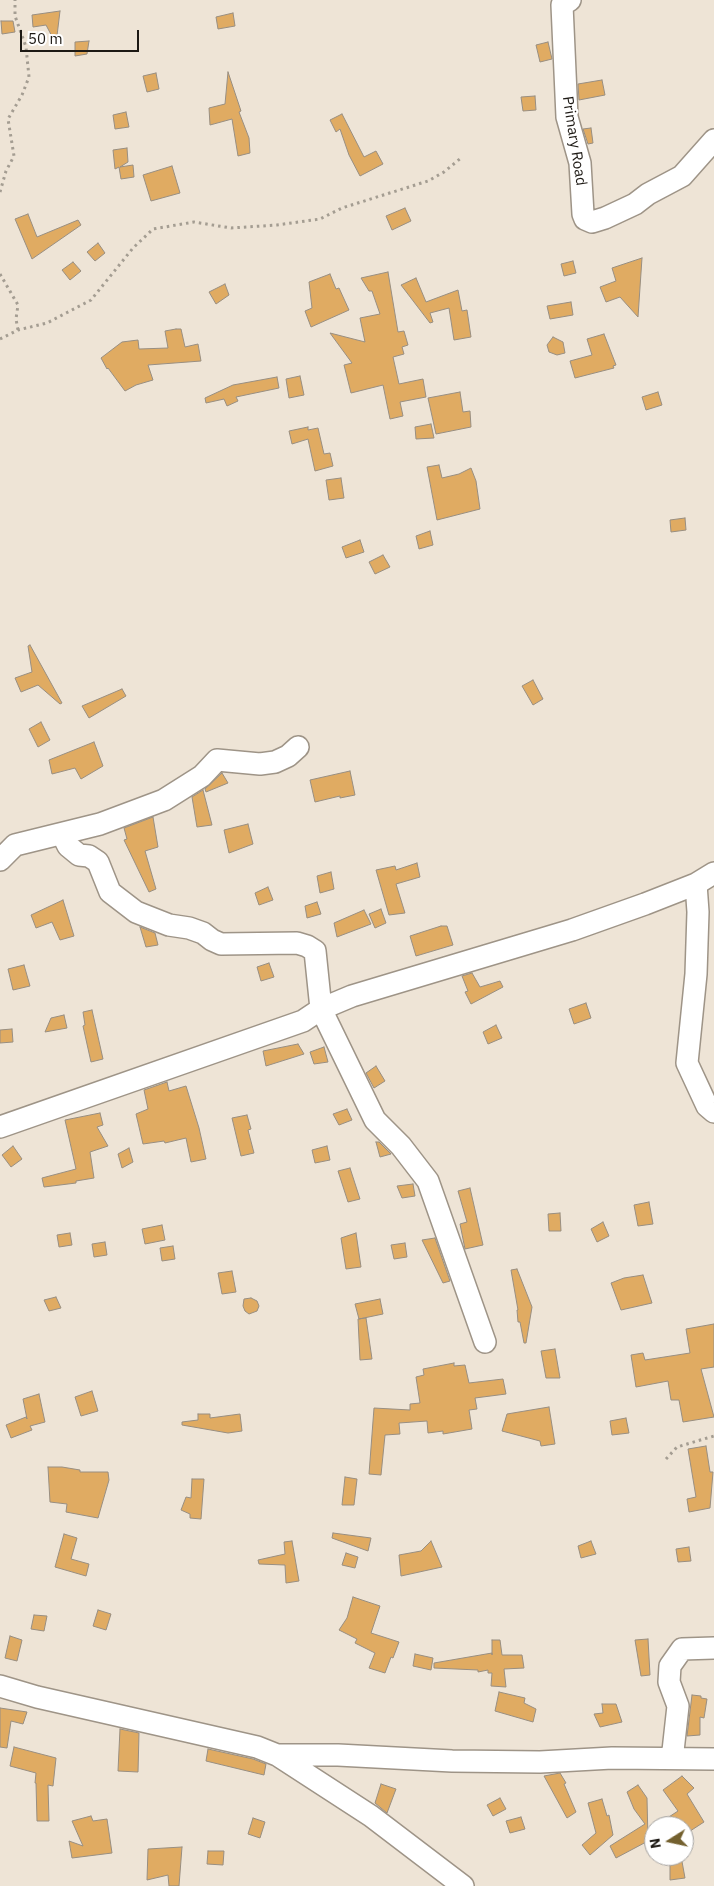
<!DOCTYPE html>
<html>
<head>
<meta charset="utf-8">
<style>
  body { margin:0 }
  #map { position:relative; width:714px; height:1886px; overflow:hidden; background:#eee4d6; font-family:"IBM Plex Sans",sans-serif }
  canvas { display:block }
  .north { position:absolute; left:644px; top:1816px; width:50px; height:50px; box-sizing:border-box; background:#fff; border:1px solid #a5a3a1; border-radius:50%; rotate:260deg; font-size:14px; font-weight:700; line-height:20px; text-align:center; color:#1d1914 }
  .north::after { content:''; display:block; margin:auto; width:18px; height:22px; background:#73602e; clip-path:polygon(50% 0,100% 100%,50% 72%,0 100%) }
  .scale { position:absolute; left:20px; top:30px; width:119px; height:22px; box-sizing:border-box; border:2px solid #1d1914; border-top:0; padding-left:6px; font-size:15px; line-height:18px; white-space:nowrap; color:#1d1914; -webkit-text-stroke:4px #fff; paint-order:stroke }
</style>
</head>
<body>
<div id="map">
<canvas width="714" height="1886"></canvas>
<div class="north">N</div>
<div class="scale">50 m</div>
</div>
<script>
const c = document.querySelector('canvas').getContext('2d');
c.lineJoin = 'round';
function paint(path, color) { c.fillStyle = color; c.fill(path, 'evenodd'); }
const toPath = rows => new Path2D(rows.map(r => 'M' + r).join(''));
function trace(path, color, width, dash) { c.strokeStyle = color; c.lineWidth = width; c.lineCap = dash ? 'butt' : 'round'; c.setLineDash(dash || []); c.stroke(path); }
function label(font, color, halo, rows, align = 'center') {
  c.font = font + ' "IBM Plex Sans",sans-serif'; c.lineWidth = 4.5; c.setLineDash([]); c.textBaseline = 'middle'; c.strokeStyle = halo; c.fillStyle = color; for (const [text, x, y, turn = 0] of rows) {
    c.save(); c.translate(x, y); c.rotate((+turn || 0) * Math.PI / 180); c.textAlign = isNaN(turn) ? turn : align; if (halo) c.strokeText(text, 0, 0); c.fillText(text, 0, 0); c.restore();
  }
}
const building = toPath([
  [60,11,56,44,46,25,33,27,32,15,60,11],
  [233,13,235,26,218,29,216,17,233,13],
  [1,21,13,21,15,32,2,34,1,21],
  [89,41,87,54,75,56,75,42,89,41],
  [548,42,552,59,540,62,536,45,548,42],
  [228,72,241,111,239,112,249,138,250,153,238,156,232,119,210,125,209,108,225,104,228,72],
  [156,73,159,89,147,92,143,76,156,73],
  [602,80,605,95,579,100,578,84,602,80],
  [535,96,536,110,523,111,521,97,535,96],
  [126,112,129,127,115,129,113,115,126,112],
  [342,114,364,157,376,151,383,164,360,176,349,155,340,129,336,132,330,120,342,114],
  [591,128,593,143,588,144,583,129,591,128],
  [127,148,128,162,120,167,133,165,134,177,121,179,119,167,115,169,113,150,127,148],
  [172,166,180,193,151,201,143,175,172,166],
  [405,208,411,221,392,230,386,216,405,208],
  [28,214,37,237,78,220,81,225,32,259,15,219,28,214],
  [98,243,105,253,95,261,87,252,98,243],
  [642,258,638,317,620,297,606,302,600,287,616,281,612,268,642,258],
  [573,261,576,273,564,276,561,264,573,261],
  [73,262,81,271,70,280,62,270,73,262],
  [388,272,398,332,404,331,408,345,402,347,404,354,393,357,399,384,423,379,426,397,400,402,403,416,390,419,383,385,351,393,344,365,352,363,330,333,365,342,360,318,380,314,372,291,369,291,361,278,388,272],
  [330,274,336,289,339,288,349,310,311,327,305,311,312,308,309,282,330,274],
  [416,278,426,302,458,290,462,311,467,310,471,337,454,340,449,308,430,313,433,322,430,323,401,285,416,278],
  [225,284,229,295,216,304,209,292,225,284],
  [571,302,573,315,550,319,547,306,571,302],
  [176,329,181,329,185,347,198,344,201,361,148,365,153,380,136,385,125,391,108,368,107,369,101,358,122,342,138,340,139,349,168,348,165,331,176,329],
  [604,334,616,365,613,366,614,368,575,378,570,361,592,355,587,339,604,334],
  [553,337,563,342,565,353,557,355,549,352,547,345,553,337],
  [300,376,304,395,289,398,286,379,300,376],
  [277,377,279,388,236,397,238,401,227,406,224,399,206,403,205,398,233,385,277,377],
  [460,392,463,412,470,411,471,427,436,434,428,398,460,392],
  [658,392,662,405,646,410,642,397,658,392],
  [431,424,434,438,416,439,415,427,431,424],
  [308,427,308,430,318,428,324,454,330,453,333,466,315,471,308,439,292,444,289,431,308,427],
  [439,465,442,478,459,474,471,468,476,481,480,509,437,520,427,467,439,465],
  [341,478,344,498,329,500,326,480,341,478],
  [685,518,686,530,671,532,670,520,685,518],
  [430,531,433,545,419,549,416,536,430,531],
  [360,540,364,552,346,558,342,547,360,540],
  [383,555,390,567,375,574,369,562,383,555],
  [30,645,62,703,60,704,38,685,21,692,15,678,32,672,28,646,30,645],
  [533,680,543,699,533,705,522,686,533,680],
  [122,689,126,696,89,718,82,706,122,689],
  [41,722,50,740,38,747,29,729,41,722],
  [94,742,103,766,81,779,75,768,52,774,49,760,94,742],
  [350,771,355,795,340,798,340,796,315,802,310,780,350,771],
  [222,773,228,783,206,792,205,789,222,773],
  [203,790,212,825,197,827,192,797,203,790],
  [153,817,158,847,145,851,156,889,149,892,124,840,127,839,124,828,153,817],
  [248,824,253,844,229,853,224,830,248,824],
  [417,863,420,877,396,884,405,913,389,915,376,870,395,866,396,870,417,863],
  [331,872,334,889,320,893,317,876,331,872],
  [268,887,273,900,259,905,255,893,268,887],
  [63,900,74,936,60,940,52,922,36,928,31,915,63,900],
  [317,902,321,914,307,918,305,906,317,902],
  [381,909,386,923,375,928,369,914,381,909],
  [364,910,371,924,337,937,334,923,364,910],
  [441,926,447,926,453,945,416,956,410,936,441,926],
  [140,927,155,933,158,945,146,947,140,927],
  [269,963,274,977,261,981,257,967,269,963],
  [24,965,30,986,13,990,8,969,24,965],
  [472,973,480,987,500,981,503,987,471,1004,465,992,468,991,462,976,472,973],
  [586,1003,591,1018,574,1024,569,1009,586,1003],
  [92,1010,103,1059,91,1062,83,1026,85,1025,83,1012,92,1010],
  [64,1015,67,1028,45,1032,51,1018,64,1015],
  [496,1025,502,1038,488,1044,483,1032,496,1025],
  [12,1029,13,1042,0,1043,0,1030,12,1029],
  [298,1044,304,1054,266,1066,263,1051,298,1044],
  [324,1047,328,1062,314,1064,310,1052,324,1047],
  [376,1066,385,1081,374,1088,366,1073,376,1066],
  [167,1082,169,1091,186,1086,199,1128,206,1159,191,1162,186,1138,165,1143,164,1141,143,1144,136,1114,148,1109,144,1090,167,1082],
  [347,1109,352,1120,339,1125,333,1114,347,1109],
  [100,1113,103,1125,97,1127,108,1146,90,1152,94,1178,76,1181,76,1183,44,1187,42,1178,76,1169,65,1120,100,1113],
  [247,1115,251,1129,248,1130,254,1153,241,1156,232,1118,247,1115],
  [376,1142,379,1142,391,1154,380,1157,376,1142],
  [13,1146,22,1159,11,1167,2,1155,13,1146],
  [327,1146,330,1160,315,1163,312,1150,327,1146],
  [129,1148,133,1162,122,1168,118,1154,129,1148],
  [350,1168,360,1199,348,1202,338,1171,350,1168],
  [413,1184,415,1196,402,1198,397,1186,413,1184],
  [470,1188,483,1245,465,1249,460,1224,467,1222,458,1191,470,1188],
  [649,1202,653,1224,638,1226,634,1205,649,1202],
  [560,1213,561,1231,549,1231,548,1214,560,1213],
  [603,1222,609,1236,597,1242,591,1229,603,1222],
  [162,1225,165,1240,145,1244,142,1229,162,1225],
  [70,1233,72,1245,59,1247,57,1235,70,1233],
  [356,1233,361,1267,346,1269,341,1238,356,1233],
  [435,1238,450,1281,443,1283,422,1240,435,1238],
  [105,1242,107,1255,94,1257,92,1244,105,1242],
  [405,1243,407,1257,394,1259,391,1245,405,1243],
  [173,1246,175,1259,162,1261,160,1248,173,1246],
  [517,1269,532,1307,526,1343,524,1343,520,1322,518,1322,517,1310,518,1310,511,1270,517,1269],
  [232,1271,236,1292,222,1294,218,1273,232,1271],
  [643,1275,652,1303,621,1310,611,1283,624,1278,643,1275],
  [56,1297,61,1308,49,1311,44,1300,56,1297],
  [251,1298,257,1301,259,1306,257,1311,249,1314,245,1311,243,1306,244,1299,251,1298],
  [380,1299,383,1314,359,1319,355,1304,380,1299],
  [366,1318,372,1359,360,1360,358,1319,366,1318],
  [714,1324,714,1367,701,1369,714,1417,683,1422,679,1400,671,1400,668,1381,636,1387,631,1355,643,1353,645,1360,690,1353,686,1329,714,1324],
  [555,1349,560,1378,546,1378,541,1351,555,1349],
  [454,1363,454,1366,465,1365,469,1383,503,1379,506,1394,475,1398,477,1409,469,1410,472,1429,443,1434,443,1431,428,1433,427,1421,399,1423,400,1434,385,1435,381,1475,369,1474,374,1408,410,1410,410,1404,420,1403,416,1377,424,1375,423,1369,454,1363],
  [92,1391,98,1411,81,1416,75,1397,92,1391],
  [39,1394,45,1422,30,1426,32,1430,11,1438,6,1425,26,1417,27,1419,23,1399,39,1394],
  [549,1407,555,1444,541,1446,540,1441,502,1431,507,1414,549,1407],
  [198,1414,210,1414,210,1418,240,1414,242,1431,228,1433,182,1425,182,1422,198,1420,198,1414],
  [626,1418,629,1433,612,1435,610,1421,626,1418],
  [706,1446,710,1472,713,1472,710,1508,689,1512,687,1499,696,1497,688,1449,706,1446],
  [48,1467,62,1467,80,1470,80,1472,108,1472,109,1480,98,1518,66,1512,67,1504,50,1502,48,1467],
  [345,1477,357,1479,354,1505,342,1505,345,1477],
  [192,1479,204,1479,201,1519,190,1518,190,1514,181,1510,186,1497,191,1498,192,1479],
  [333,1533,371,1538,368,1551,332,1538,333,1533],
  [64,1534,77,1538,71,1559,89,1564,86,1576,55,1567,64,1534],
  [292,1541,299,1581,286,1583,285,1565,259,1564,258,1560,285,1554,284,1542,292,1541],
  [431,1541,442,1567,401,1576,399,1555,421,1551,431,1541],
  [591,1541,596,1554,581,1558,578,1546,591,1541],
  [689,1547,691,1561,678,1562,676,1549,689,1547],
  [346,1553,358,1557,355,1568,342,1565,346,1553],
  [353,1597,380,1606,371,1633,399,1642,393,1658,391,1657,385,1673,369,1668,375,1653,355,1643,357,1639,339,1630,347,1618,353,1597],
  [98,1610,111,1614,106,1630,93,1626,98,1610],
  [34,1615,47,1616,44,1631,31,1629,34,1615],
  [10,1636,22,1640,17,1661,5,1658,10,1636],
  [648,1639,650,1675,641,1676,635,1640,648,1639],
  [492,1640,500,1640,502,1655,522,1655,524,1668,504,1669,506,1687,491,1686,492,1673,488,1673,488,1670,478,1672,478,1670,434,1668,434,1663,492,1653,492,1655,492,1640],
  [415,1654,433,1658,431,1670,413,1666,415,1654],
  [499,1692,525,1698,524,1703,536,1709,533,1722,495,1711,499,1692],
  [692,1695,701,1696,701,1698,707,1699,704,1718,700,1717,700,1735,687,1736,692,1695],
  [602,1704,616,1704,622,1722,600,1727,594,1714,603,1713,602,1704],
  [0,1708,27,1712,23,1724,11,1721,7,1748,0,1747,0,1708],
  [120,1729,139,1733,138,1772,118,1771,120,1729],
  [14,1747,56,1758,53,1786,48,1785,49,1821,37,1821,36,1783,35,1783,36,1773,10,1766,14,1747],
  [208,1749,253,1759,266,1764,264,1775,206,1761,208,1749],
  [560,1773,566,1783,564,1784,576,1812,567,1818,544,1776,560,1773],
  [682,1776,694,1788,687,1794,704,1822,684,1835,684,1826,655,1826,678,1811,663,1790,682,1776],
  [381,1784,396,1789,387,1813,375,1803,381,1784],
  [638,1785,647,1798,648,1841,616,1858,610,1846,645,1824,634,1809,627,1792,638,1785],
  [500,1798,506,1809,493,1816,487,1805,500,1798],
  [602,1799,607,1816,609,1815,613,1835,590,1855,582,1845,596,1833,588,1803,602,1799],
  [91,1816,93,1821,107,1819,112,1853,72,1858,69,1841,83,1846,72,1821,91,1816],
  [521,1817,525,1829,510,1833,506,1821,521,1817],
  [253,1818,265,1822,260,1838,248,1834,253,1818],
  [182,1847,179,1886,169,1886,168,1875,147,1880,148,1849,182,1847],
  [208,1851,224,1851,223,1865,207,1864,208,1851],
  [663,1856,681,1856,685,1878,670,1880,670,1866,663,1856]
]);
paint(building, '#e0ab62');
trace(building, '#988e81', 1);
const minor = toPath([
  [570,0,562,5,567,117,580,163,583,214,585,219,592,222,605,218,635,204,648,194,682,176,714,140],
  [62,834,68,846,79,855,89,856,98,862,110,892,136,912,169,925,189,928,203,933,212,940,221,944,297,943,307,946,315,951,321,1009,375,1120,401,1146,428,1181,485,1342],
  [0,860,15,845,100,824,164,800,202,776,217,760,260,764,275,762,288,756,298,747],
  [696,884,698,912,696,974,687,1063,707,1106,714,1112],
  [0,1127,303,1021,321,1009,352,996,572,930,645,904,696,884,714,873],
  [0,1686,37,1697,257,1747,277,1755,371,1816,463,1886],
  [277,1755,338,1755,452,1761,540,1762,612,1758,714,1759],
  [668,1758,673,1751,678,1706,669,1682,670,1666,682,1649,714,1648]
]);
trace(minor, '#9e9487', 24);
trace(toPath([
  [0,192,6,171,14,156,8,119,22,95,29,77,26,47,15,16,15,0],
  [0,274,18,305,16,319,18,330],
  [0,339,18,330,47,323,91,300,133,248,153,229,194,222,231,228,277,225,320,219,342,208,428,181,444,172,461,158],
  [666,1459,677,1447,714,1436]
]), '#a49d92', 3, [2.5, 4]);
trace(minor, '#fff', 21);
label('15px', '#1d1914', '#fff', [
  ["Primary Road",574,141,81]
]);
</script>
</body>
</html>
